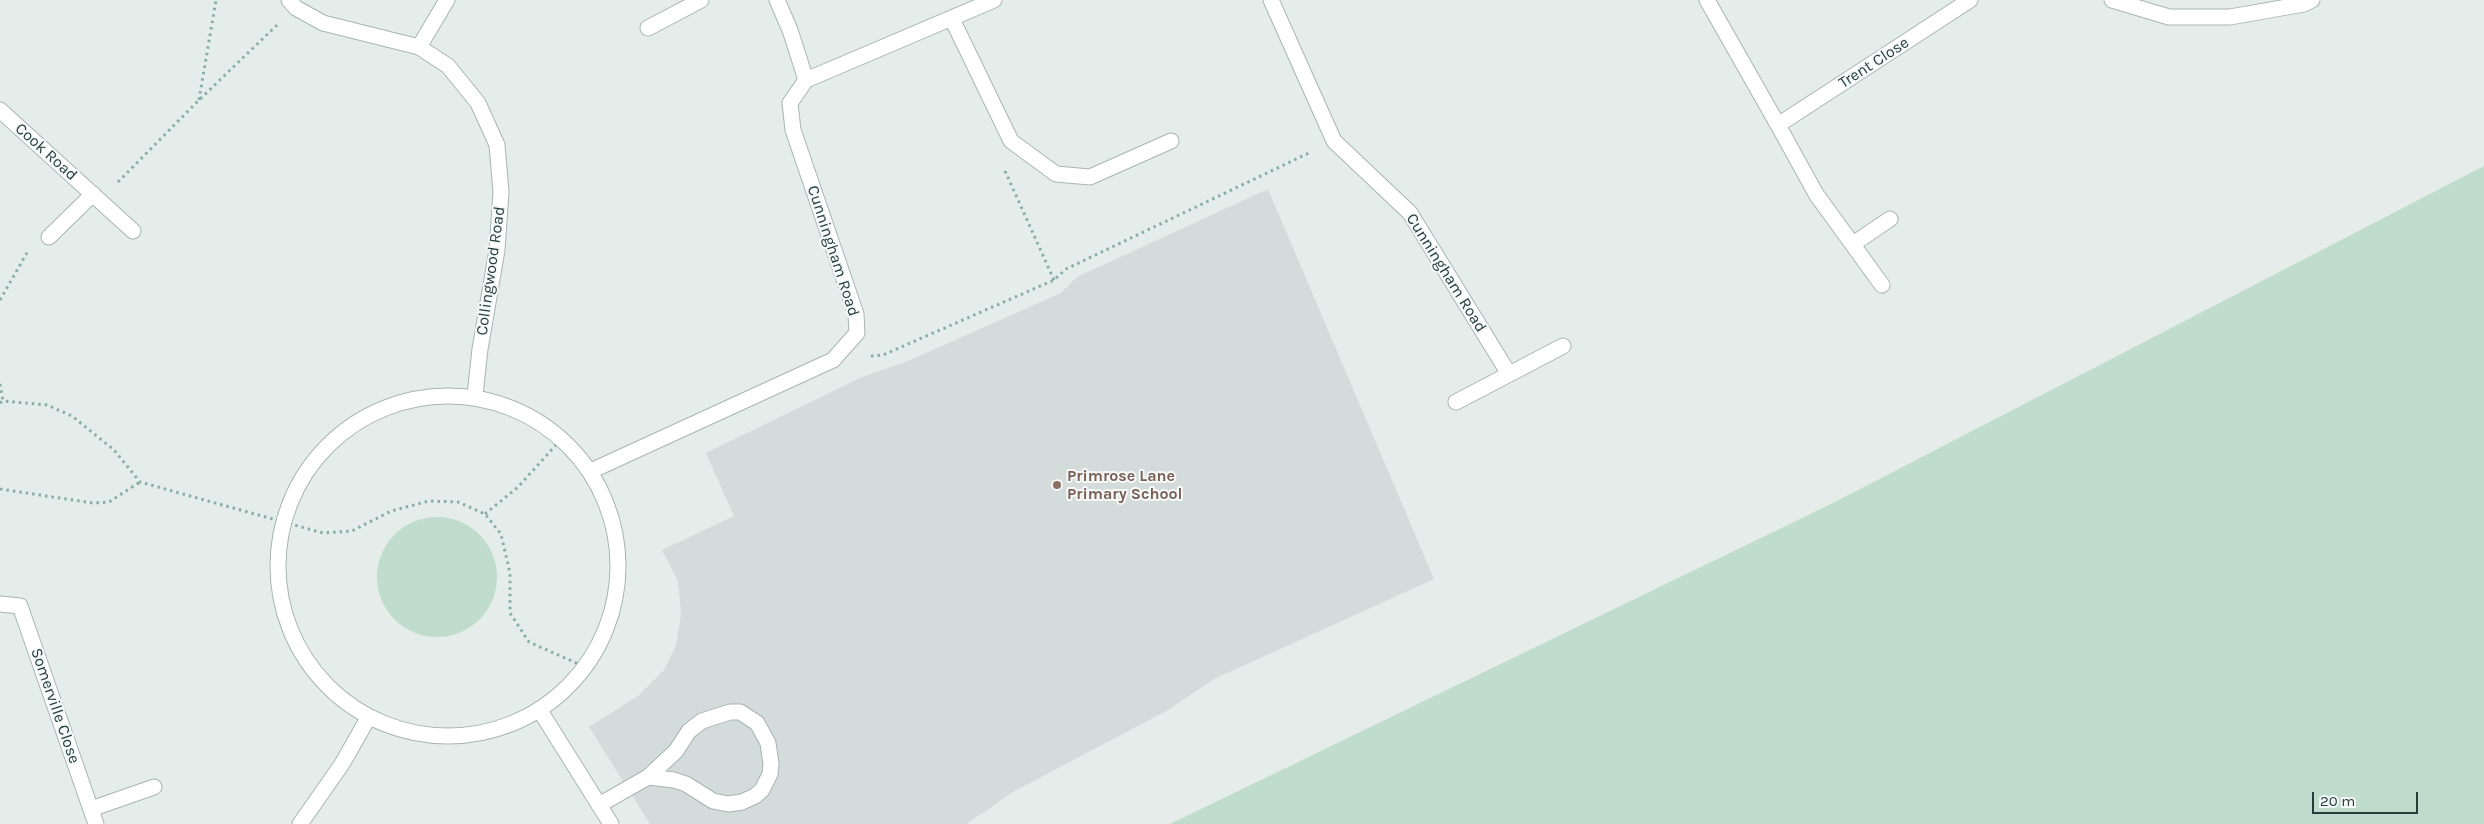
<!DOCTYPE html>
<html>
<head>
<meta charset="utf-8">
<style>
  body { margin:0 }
  #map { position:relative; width:2484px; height:824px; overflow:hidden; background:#e5edeb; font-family:Karla,sans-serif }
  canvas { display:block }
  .scale { position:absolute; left:2312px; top:792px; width:106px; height:22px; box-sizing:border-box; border:2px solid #253d3c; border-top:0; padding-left:6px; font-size:15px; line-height:18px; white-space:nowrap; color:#253d3c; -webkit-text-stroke:4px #f5f9f8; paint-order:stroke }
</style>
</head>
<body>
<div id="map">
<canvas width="2484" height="824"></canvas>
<div class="scale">20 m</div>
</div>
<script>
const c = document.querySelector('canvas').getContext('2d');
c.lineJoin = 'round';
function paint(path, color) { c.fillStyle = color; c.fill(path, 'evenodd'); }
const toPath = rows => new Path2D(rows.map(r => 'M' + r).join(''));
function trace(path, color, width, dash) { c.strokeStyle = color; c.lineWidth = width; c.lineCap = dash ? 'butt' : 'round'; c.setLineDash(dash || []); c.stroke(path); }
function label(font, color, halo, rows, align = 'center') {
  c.font = font + ' Karla,sans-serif'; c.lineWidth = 4; c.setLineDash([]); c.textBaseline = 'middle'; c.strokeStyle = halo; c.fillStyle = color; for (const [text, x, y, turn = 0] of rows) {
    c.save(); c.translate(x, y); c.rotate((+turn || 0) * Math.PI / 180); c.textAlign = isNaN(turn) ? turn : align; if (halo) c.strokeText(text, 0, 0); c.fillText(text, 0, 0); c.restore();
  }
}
paint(toPath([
  [1268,189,1434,579,1214,679,1168,710,1011,793,967,824,650,824,589,727,638,696,664,670,676,646,681,613,678,581,662,550,734,516,706,453,862,377,908,361,1061,293,1077,277]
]), '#d3dcda');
paint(toPath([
  [2484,166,2484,824,1170,824,1833,503],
  '377 577a60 60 0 1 1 120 0a60 60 0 1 1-120 0Z'
]), '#c0dccd');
const service = toPath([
  [777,0,790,30,806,80],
  [648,28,701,0],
  [730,712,740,712,757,723,768,743,771,764,770,774,762,790,755,796,742,802,728,804,713,801,686,784,674,780,648,777,676,751,689,731,702,721,730,712],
  [599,805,648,777]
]);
const minor = toPath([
  [289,0,296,8,323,23,419,47,448,66,478,103,497,145,501,192,497,250,480,349,475,395],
  [1271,0,1334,141,1410,213,1509,374],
  [1707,0,1778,125,1970,0],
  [2112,0,2169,17,2230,17,2304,4,2312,0],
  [952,19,1011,141,1056,174,1090,177,1171,141],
  [419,47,447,0],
  [0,110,133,231],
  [1778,125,1816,194,1882,285],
  [49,237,93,194],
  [1853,244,1890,219],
  '278 566a170 170 0 1 1 340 0a170 170 0 1 1-340 0Z',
  [1456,402,1563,346],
  [593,470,833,360,857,333,856,314,793,130,790,103,806,80,994,0],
  [0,604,20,606,96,824],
  [539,709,611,824],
  [91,809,154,787],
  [300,824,342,764,367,720]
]);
trace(service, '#a8b5b3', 17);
trace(minor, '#a8b5b3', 17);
trace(toPath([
  [199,100,216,0],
  [1005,171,1054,280],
  [118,182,198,101,277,25],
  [0,300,28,251],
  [871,356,883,355,1054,280,1066,269,1311,152],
  [0,384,3,401],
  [0,403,3,401,47,405,72,416,114,450,140,482,323,533,352,531,391,511,429,501,458,502,485,514,501,534,510,573,510,613,529,642,583,666],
  [0,489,93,503,109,502,140,482],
  [485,514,518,487,564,436]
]), '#88ada9', 3, [2.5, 4]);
trace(service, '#fff', 15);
trace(minor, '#fff', 15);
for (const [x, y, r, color] of [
  [1057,485,5,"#8d6e63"]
]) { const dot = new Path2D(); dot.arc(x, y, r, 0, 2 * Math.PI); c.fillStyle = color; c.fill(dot); trace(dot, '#f5f9f8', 2); }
label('16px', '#253d3c', '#f5f9f8', [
  ["Trent Close",1874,63,-33],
  ["Cook Road",46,152,42],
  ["Cunningham Road",833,251,72],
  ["Collingwood Road",491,271,-82],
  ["Cunningham Road",1446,273,58],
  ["Somerville Close",55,706,71]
]);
label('bold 16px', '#785e54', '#f5f9f8', [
  ["Primrose Lane",1067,476],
  ["Primary School",1067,494]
], 'left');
</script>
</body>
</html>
